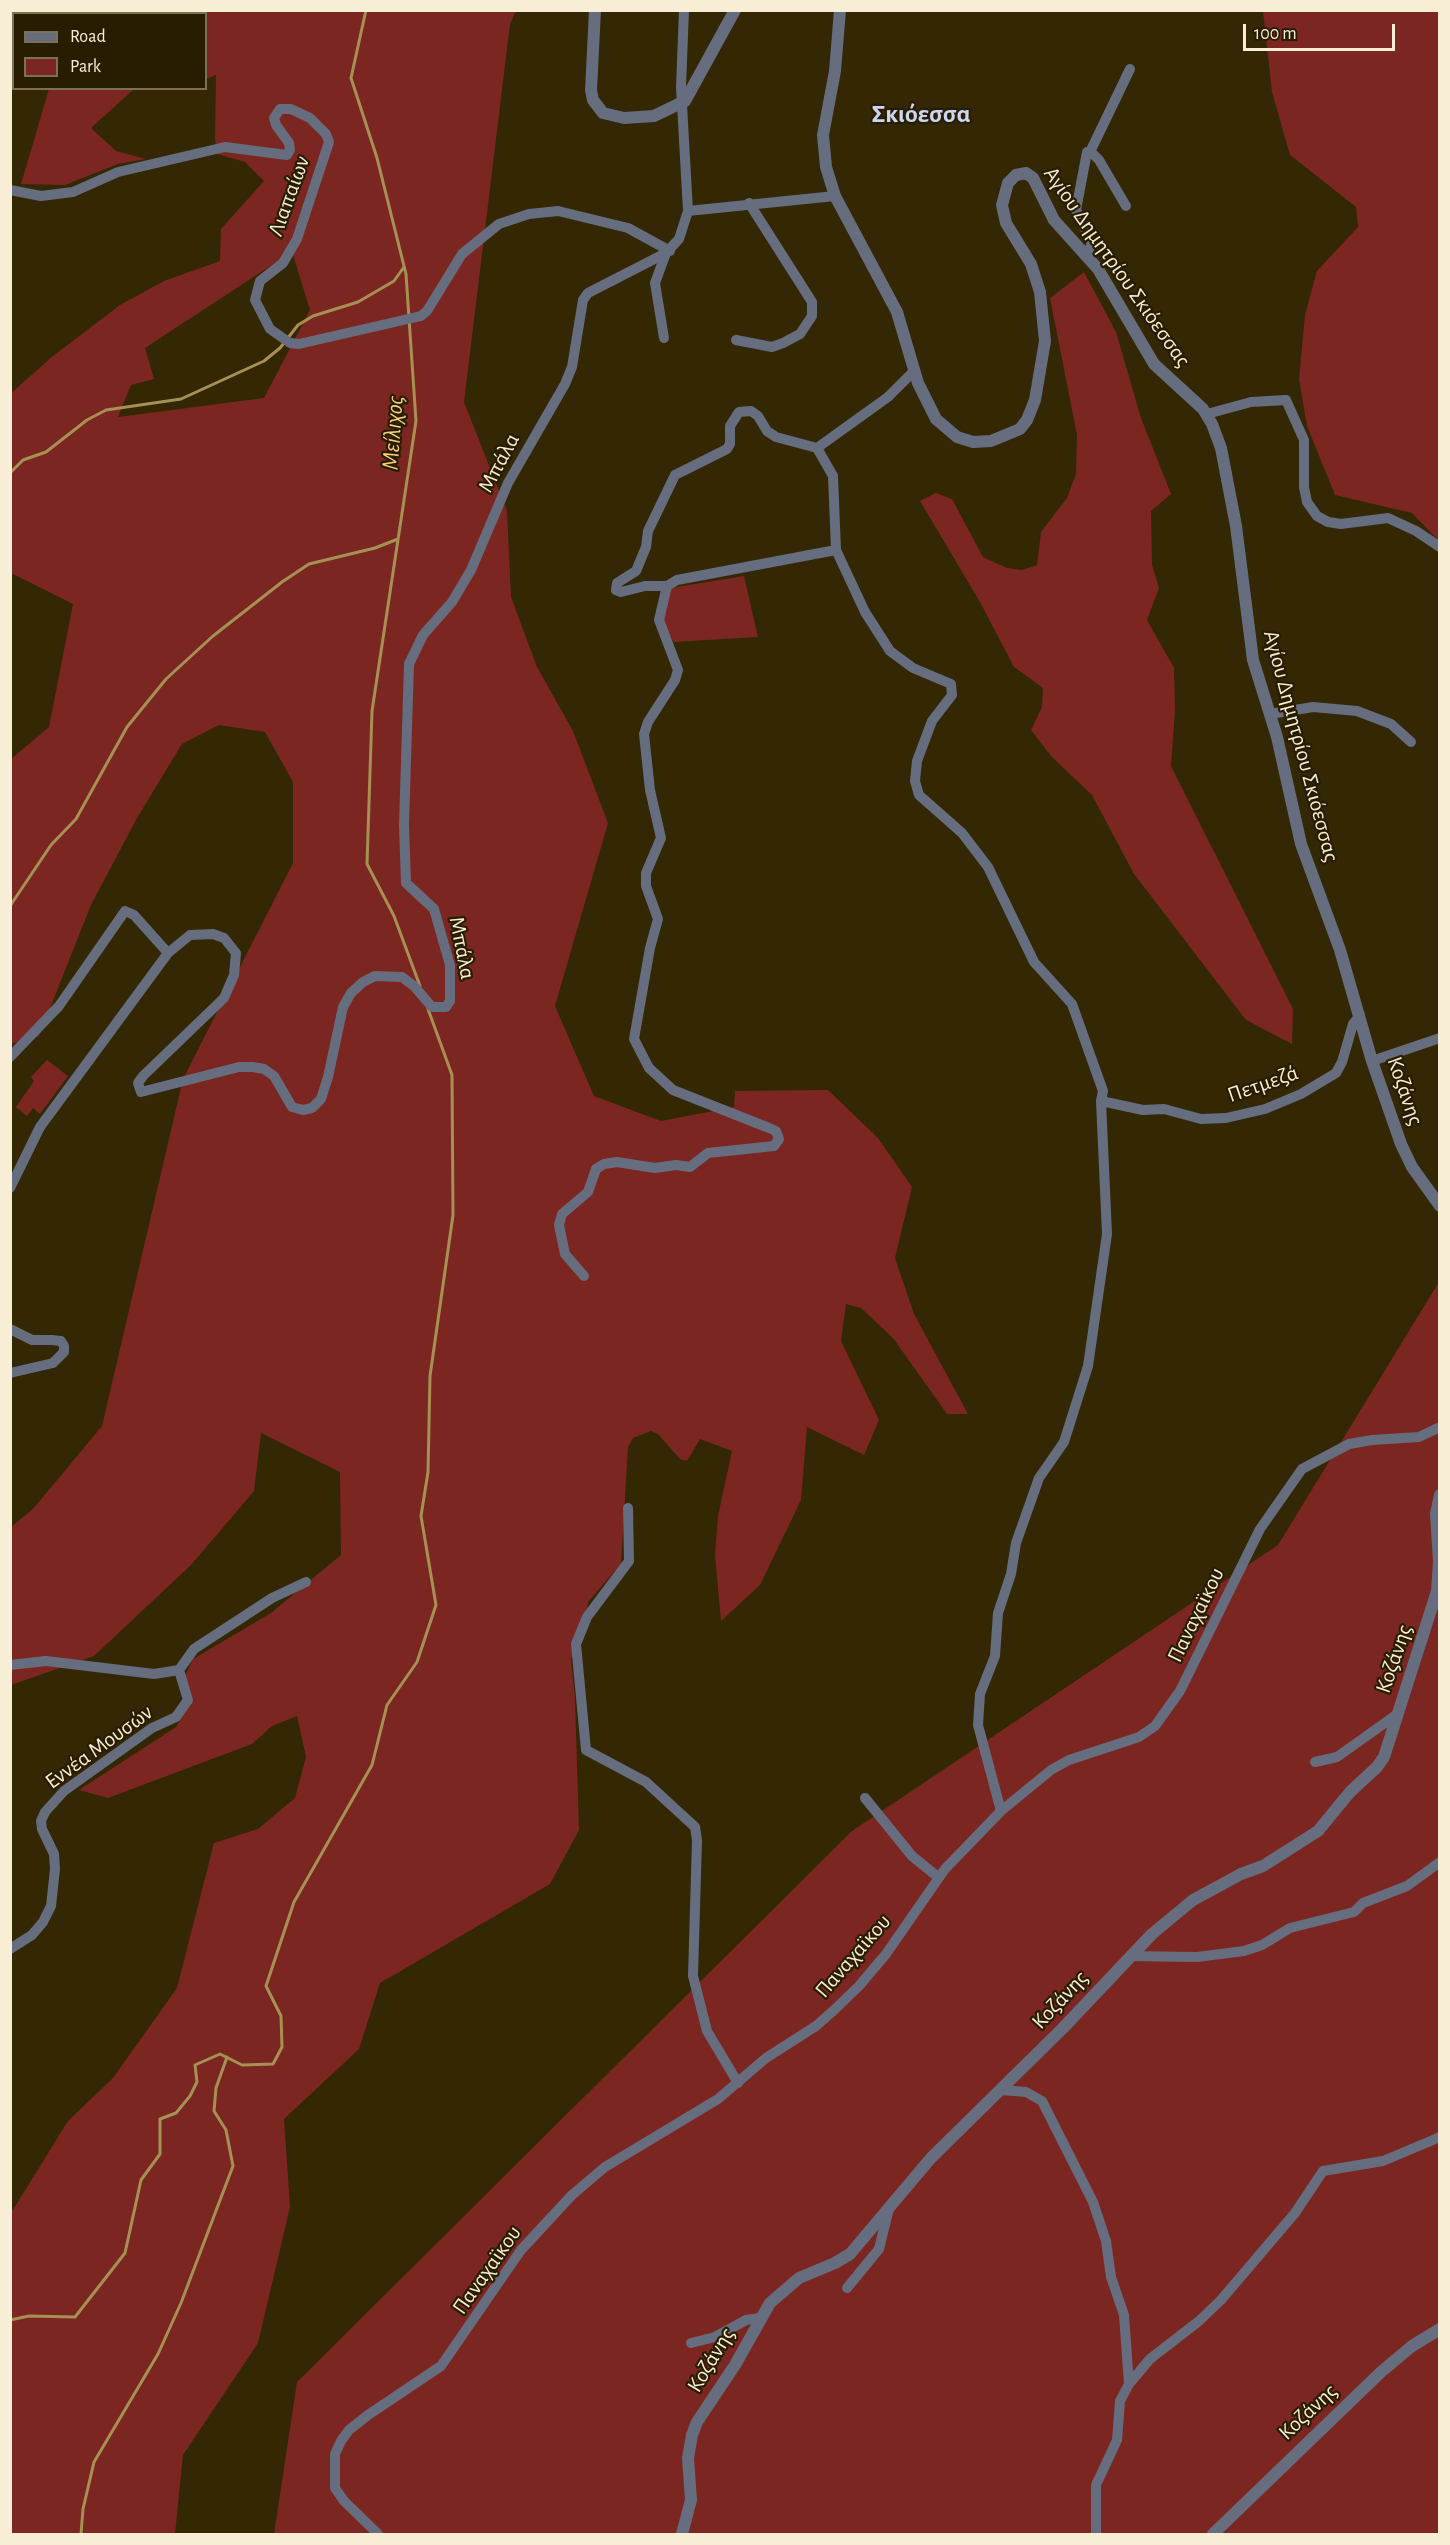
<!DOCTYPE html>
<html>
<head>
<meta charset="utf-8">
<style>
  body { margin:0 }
  #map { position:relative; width:1450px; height:2545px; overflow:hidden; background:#332704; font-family:"Alegreya Sans",sans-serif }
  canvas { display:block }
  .frame { position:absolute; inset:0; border:12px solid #f8eed6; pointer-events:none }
  .legend { position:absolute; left:12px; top:12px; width:195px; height:78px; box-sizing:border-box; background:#291d00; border:2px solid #7c7156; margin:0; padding:8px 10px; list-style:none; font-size:18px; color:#f8eed6 }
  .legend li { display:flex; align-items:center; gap:12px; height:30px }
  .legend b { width:30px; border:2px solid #7c7156 }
  .scale { position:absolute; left:1243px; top:24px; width:152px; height:27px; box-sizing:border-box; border:3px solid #f8eed6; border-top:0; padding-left:8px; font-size:18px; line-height:21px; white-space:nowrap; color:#f8eed6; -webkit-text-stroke:4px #291d00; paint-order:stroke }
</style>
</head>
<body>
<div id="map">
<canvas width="1450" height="2545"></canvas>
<div class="frame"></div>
<ul class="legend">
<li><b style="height:8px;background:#656d7e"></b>Road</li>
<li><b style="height:16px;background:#7c2621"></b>Park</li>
</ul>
<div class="scale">100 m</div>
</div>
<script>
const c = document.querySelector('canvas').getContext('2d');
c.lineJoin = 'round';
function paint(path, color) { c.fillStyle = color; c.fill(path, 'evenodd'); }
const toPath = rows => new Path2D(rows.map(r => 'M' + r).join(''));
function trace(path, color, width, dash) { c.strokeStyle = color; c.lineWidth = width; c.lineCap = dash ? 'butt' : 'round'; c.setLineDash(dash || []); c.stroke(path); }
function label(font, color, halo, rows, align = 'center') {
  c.font = font + ' "Alegreya Sans",sans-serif'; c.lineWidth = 4.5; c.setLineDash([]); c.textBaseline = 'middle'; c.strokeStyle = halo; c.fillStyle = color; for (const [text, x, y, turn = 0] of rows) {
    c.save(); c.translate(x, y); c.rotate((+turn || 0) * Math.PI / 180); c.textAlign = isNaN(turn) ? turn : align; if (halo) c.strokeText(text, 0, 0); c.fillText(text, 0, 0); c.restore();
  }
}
paint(toPath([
  [94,11,516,11,510,24,464,402,507,511,511,597,537,667,573,731,608,823,555,1006,594,1096,661,1121,734,1107,735,1091,828,1090,878,1138,912,1187,895,1258,914,1314,968,1414,947,1414,893,1338,861,1308,846,1304,841,1341,879,1420,864,1455,807,1427,801,1500,760,1585,721,1621,715,1555,718,1516,732,1451,700,1439,687,1461,680,1459,658,1434,651,1431,633,1438,628,1447,621,1564,588,1602,582,1640,571,1659,575,1698,579,1830,550,1884,380,1983,359,2049,284,2119,290,2207,258,2343,183,2455,175,2534,11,2534,11,2213,68,2121,113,2078,177,1988,214,1843,258,1829,295,1798,306,1757,297,1716,272,1726,252,1744,108,1798,79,1790,176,1727,193,1699,185,1676,193,1659,271,1613,341,1555,340,1472,261,1433,254,1491,191,1565,94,1656,11,1685,11,1527,33,1509,102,1426,183,1079,293,863,293,782,265,732,219,725,182,744,137,818,91,905,39,1036,11,1044,11,759,49,727,73,604,11,573,10,394,53,356,120,305,164,281,220,261,221,229,264,181,245,162,217,154,215,138,216,75,206,79,206,14,91,13],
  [290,245,310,310,264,398,118,417,131,385,154,379,145,348,281,259],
  [1263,11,1439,11,1439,541,1412,513,1335,495,1307,426,1299,379,1305,315,1317,271,1358,227,1356,207,1290,155,1272,92],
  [49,89,134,89,91,128,116,151,146,159,118,164,65,185,21,184],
  [1084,272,1116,332,1141,418,1171,494,1151,511,1152,565,1159,588,1147,620,1174,668,1175,710,1171,766,1293,1009,1292,1044,1246,1020,1134,874,1092,795,1052,757,1031,730,1042,707,1043,688,1014,667,980,602,920,501,936,493,952,499,983,557,1007,568,1022,570,1037,565,1041,532,1067,498,1076,474,1077,435,1050,298],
  [744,576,758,637,674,642,662,624,670,588],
  [47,1060,68,1076,40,1114,33,1108,27,1116,16,1107,34,1081,31,1077],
  [1439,1282,1439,2534,274,2534,297,2382,852,1831,1278,1545]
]), '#7c2621');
trace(toPath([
  [366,10,351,78,377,158,406,274,416,421,372,711,367,864,394,916,420,986],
  [10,473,23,460,46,452,87,420,106,410,181,399,264,361,280,348,298,325,313,316,358,302,394,281,404,267],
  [10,906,51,845,76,819,127,727,166,679,213,636,282,582,309,564,375,548,398,539],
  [10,2320,29,2316,75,2317,125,2253,141,2180,160,2154,160,2119,176,2113,190,2096,197,2082,195,2065,220,2054,242,2065,273,2064,282,2047,281,2016,266,1986,294,1902,372,1765,387,1705,417,1662,436,1605,421,1516,428,1472,430,1376,453,1215,452,1075,428,1009],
  [81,2534,83,2509,94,2462,158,2354,181,2303,233,2166,226,2130,214,2111,216,2088,227,2057]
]), '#a79053', 3);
trace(toPath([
  [1090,152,1130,69],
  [10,190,41,196,73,192,118,172,225,147,287,155,290,150,289,143,276,125,274,118,280,109,291,109,310,118,326,134,329,142,297,239,283,263,260,281,255,300,270,329,290,343,299,344,421,316,427,311,462,254,499,224,529,214,558,211,628,228,670,251],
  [688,211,835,196],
  [1087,254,1092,243,1076,210,1087,152,1092,153,1099,160,1126,206],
  [664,338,655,283,666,253],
  [736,340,772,347,783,343,800,334,812,316,812,302,749,203],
  [1207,414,1251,402,1286,400,1304,440,1304,487,1307,502,1317,516,1328,522,1341,524,1388,518,1416,531,1440,547],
  [817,448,776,437,767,431,758,416,751,411,739,412,730,426,730,444,727,449,675,475,648,531,646,547,636,571,617,583,616,590,621,592,645,586,667,586,677,580,836,550,833,476,817,448,888,397,914,371],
  [836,550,865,612,890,651,913,668,951,684,952,695,932,721,917,761,915,781,919,795,962,833,988,867,1034,962,1072,1004,1103,1091,1101,1101,1107,1234,1088,1366,1064,1442,1039,1478,1016,1543,1011,1574,998,1613,995,1656,980,1694,978,1725,1001,1811],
  [1270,714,1313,707,1357,711,1391,724,1411,742],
  [10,1057,59,1006,125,911,134,915,168,953],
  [1372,1061,1440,1038],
  [1101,1101,1143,1110,1164,1109,1201,1119,1226,1118,1265,1109,1301,1094,1336,1073,1342,1062,1353,1024,1360,1015],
  [10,1188,40,1127,168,953,190,935,213,934,224,938,236,953,234,975,224,998,143,1076,138,1083,141,1092,239,1067,253,1067,264,1069,274,1076,292,1107,303,1110,312,1108,321,1099,328,1077,343,1007,351,993,363,982,375,976,402,977,414,986,432,1007,446,1007,450,1001,450,965,434,909,406,883,404,825,409,664,423,635,452,602,471,570,508,483,565,384,572,367,583,300,588,293,666,253,679,239,688,211,681,87,684,10],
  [584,1276,565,1254,559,1225,562,1214,588,1192,596,1169,604,1164,617,1162,655,1168,676,1165,690,1167,708,1153,774,1146,779,1139,776,1131,769,1128,673,1090,649,1068,634,1039,650,948,658,919,646,886,646,873,661,838,650,790,644,734,648,722,675,680,678,670,659,620,667,586],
  [10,1329,32,1340,52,1340,61,1341,64,1346,64,1352,53,1363,10,1373],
  [628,1508,629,1561,587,1617,576,1644,586,1750,646,1782,695,1827,697,1840,693,1976,707,2031,738,2083],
  [10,1665,46,1661,154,1674,179,1670,188,1700,176,1717,152,1728,64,1791,45,1812,41,1821,42,1829,54,1854,55,1869,51,1906,43,1922,32,1935,10,1949],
  [179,1670,194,1649,272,1598,306,1582],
  [1315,1762,1337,1757,1396,1715],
  [865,1798,912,1856,938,1877],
  [1130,1956,1197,1957,1244,1951,1262,1945,1290,1928,1354,1912,1363,1903,1407,1886,1440,1862],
  [1001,2090,1026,2092,1042,2101,1093,2202,1106,2241,1111,2277,1124,2315,1129,2384],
  [847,2288,879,2249,889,2208],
  [691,2343,715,2337,746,2320,760,2318],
  [378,2534,344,2501,335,2488,335,2454,341,2441,349,2430,368,2415,441,2366,521,2250,572,2195,605,2167,718,2099,766,2058,816,2026,833,2011,859,1986,886,1954,945,1869,1001,1811,1051,1770,1069,1760,1139,1737,1155,1726,1180,1691,1260,1529,1302,1469,1349,1444,1372,1440,1419,1437,1440,1427],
  [1096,2534,1096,2485,1117,2440,1120,2401,1129,2384,1150,2359,1199,2321,1221,2300,1295,2213,1323,2171,1383,2161,1440,2137]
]), '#656d7e', 10);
trace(toPath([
  [595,10,591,90,593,100,603,113,624,118,654,116,685,101,735,10],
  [840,10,835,71,823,135,826,167,835,196,897,312,918,383,936,419,957,437,973,442,991,441,1020,429,1027,420,1035,400,1045,341,1040,292,1031,264,1006,223,1002,205,1008,183,1016,175,1026,173,1033,178,1054,220,1098,269,1154,364,1203,409,1212,424,1221,448,1236,526,1253,660,1277,737,1301,844,1340,950,1372,1061,1401,1144,1412,1167,1440,1206],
  [682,2534,691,2500,688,2458,692,2435,697,2422,735,2365,770,2303,799,2278,835,2263,850,2254,931,2158,1063,2028,1152,1934,1193,1900,1241,1874,1263,1866,1318,1831,1350,1792,1377,1767,1384,1757,1437,1591,1439,1562,1436,1514,1440,1495],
  [1213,2534,1381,2372,1412,2346,1440,2329]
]), '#656d7e', 12);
label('22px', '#f8eed6', '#291d00', [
  ["Λιαπαίων",289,196,-70],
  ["Αγίου Δημητρίου Σκιόεσσας",1117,267,55],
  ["Μπάλα",499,463,-62],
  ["Αγίου Δημητρίου Σκιόεσσας",1301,746,75],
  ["Μπάλα",462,948,79],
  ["Πετμεζά",1263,1084,-19],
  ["Κοζάνης",1405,1091,71],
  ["Παναχαϊκου",1196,1615,-64],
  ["Κοζάνης",1394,1659,-71],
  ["Εννέα Μουσών",99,1747,-36],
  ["Παναχαϊκου",853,1956,-49],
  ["Κοζάνης",1060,2000,-47],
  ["Παναχαϊκου",487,2270,-55],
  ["Κοζάνης",711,2360,-59],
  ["Κοζάνης",1308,2412,-43]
]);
label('italic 24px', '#f6d178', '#291d00', [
  ["Μείλιχος",393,433,-86]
]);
label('bold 26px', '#cbd6f2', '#291d00', [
  ["Σκιόεσσα",921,114]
]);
</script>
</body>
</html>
